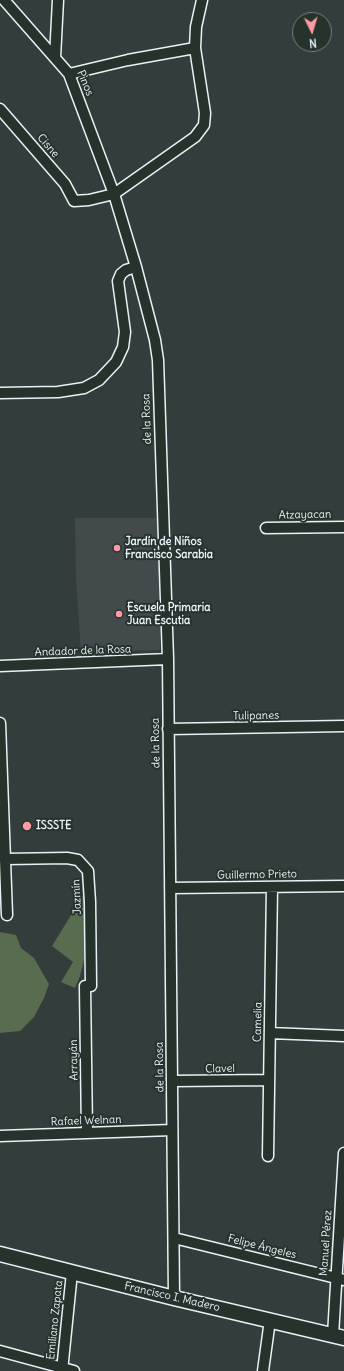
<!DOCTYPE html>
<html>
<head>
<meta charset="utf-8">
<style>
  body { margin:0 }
  #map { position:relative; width:344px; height:1371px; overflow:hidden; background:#333d3b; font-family:Delius,sans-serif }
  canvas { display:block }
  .north { position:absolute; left:292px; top:12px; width:40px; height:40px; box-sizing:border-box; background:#26332d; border:1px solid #747f7e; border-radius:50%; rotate:175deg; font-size:11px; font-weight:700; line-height:16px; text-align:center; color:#e8f1f8 }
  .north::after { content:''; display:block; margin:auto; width:14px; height:18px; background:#ff9aa2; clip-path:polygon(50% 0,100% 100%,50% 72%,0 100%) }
</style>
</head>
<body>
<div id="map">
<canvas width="344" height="1371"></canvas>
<div class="north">N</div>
</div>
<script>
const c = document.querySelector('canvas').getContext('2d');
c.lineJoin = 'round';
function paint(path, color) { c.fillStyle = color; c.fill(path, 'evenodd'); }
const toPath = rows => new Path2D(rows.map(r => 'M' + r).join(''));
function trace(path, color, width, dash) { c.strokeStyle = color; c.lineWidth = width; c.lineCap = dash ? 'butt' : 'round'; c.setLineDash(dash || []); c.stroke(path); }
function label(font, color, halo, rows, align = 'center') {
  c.font = font + ' Delius,sans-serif'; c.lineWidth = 4; c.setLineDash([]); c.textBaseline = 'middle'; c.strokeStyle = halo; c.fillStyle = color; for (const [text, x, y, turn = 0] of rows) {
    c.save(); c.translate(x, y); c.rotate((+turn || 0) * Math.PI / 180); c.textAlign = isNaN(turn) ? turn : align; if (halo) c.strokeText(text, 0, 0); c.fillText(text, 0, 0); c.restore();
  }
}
paint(toPath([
  [75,518,159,518,160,650,81,652,76,579]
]), '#434a4c');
paint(toPath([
  [87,889,87,913,84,960,80,976,75,988,61,982,73,962,52,946],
  [0,932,16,935,21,948,34,958,49,984,44,998,34,1017,20,1031,0,1033]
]), '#586c50');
const street = toPath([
  [4,0,69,74,114,194,136,267,155,340,158,360,168,659,174,1298],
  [55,58,58,0],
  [69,74,128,60,195,48],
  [0,109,65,184,74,201,89,200,114,194,195,137,204,125,205,113,195,48,196,27,202,0],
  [0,393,58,392,84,388,99,380,116,362,123,347,125,332,118,281,121,274,126,270,136,267],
  [266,528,344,527],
  [0,666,168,659],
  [0,723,7,915],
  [168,729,344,726],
  [5,859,67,858,78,860,88,871,90,902,91,986],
  [170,888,344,886],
  [85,986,87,1133],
  [270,1033,344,1036],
  [172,1081,269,1080],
  [0,1136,172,1130],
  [268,1156,272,887],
  [174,1238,344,1280],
  [333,1335,344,1153],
  [0,1351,74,1371],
  [62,1371,72,1272],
  [263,1371,270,1320]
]);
const secondary = toPath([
  [0,1254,174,1298,344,1338]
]);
trace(street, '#e8f1f8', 13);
trace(secondary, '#e8f1f8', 17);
trace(street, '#26332d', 10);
trace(secondary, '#26332d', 14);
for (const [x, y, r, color] of [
  [117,548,4,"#ff9aa2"],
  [119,614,4,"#ff9aa2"],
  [27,826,5,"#ff9aa2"]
]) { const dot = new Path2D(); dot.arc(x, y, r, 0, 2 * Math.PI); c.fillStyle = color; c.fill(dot); trace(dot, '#26332d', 1.5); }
label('11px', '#e8f1f8', '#26332d', [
  ["Pinos",85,83,67],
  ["Cisne",48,146,49],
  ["de la Rosa",147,419,-92],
  ["Atzayacan",305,515,-1],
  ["Andador de la Rosa",83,651,-2],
  ["Tulipanes",256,716,-1],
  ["de la Rosa",156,743,-91],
  ["Guillermo Prieto",257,875,-1],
  ["Jazmín",77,897,-93],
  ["Camelia",258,1022,-89],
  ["Arrayán",74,1060,-91],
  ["de la Rosa",160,1067,-91],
  ["Clavel",220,1069,-1],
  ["Rafael Welnan",86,1121,-2],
  ["Manuel Pérez",326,1243,-86],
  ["Felipe Ángeles",262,1247,14],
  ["Francisco I. Madero",172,1297,13],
  ["Emiliano Zapata",55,1320,-84]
]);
label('bold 11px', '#e8f1f8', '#26332d', [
  ["Jardín de Niños",125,542],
  ["Francisco Sarabia",125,555],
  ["Escuela Primaria",127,608],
  ["Juan Escutia",127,621],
  ["ISSSTE",36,826]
], 'left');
</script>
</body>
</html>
